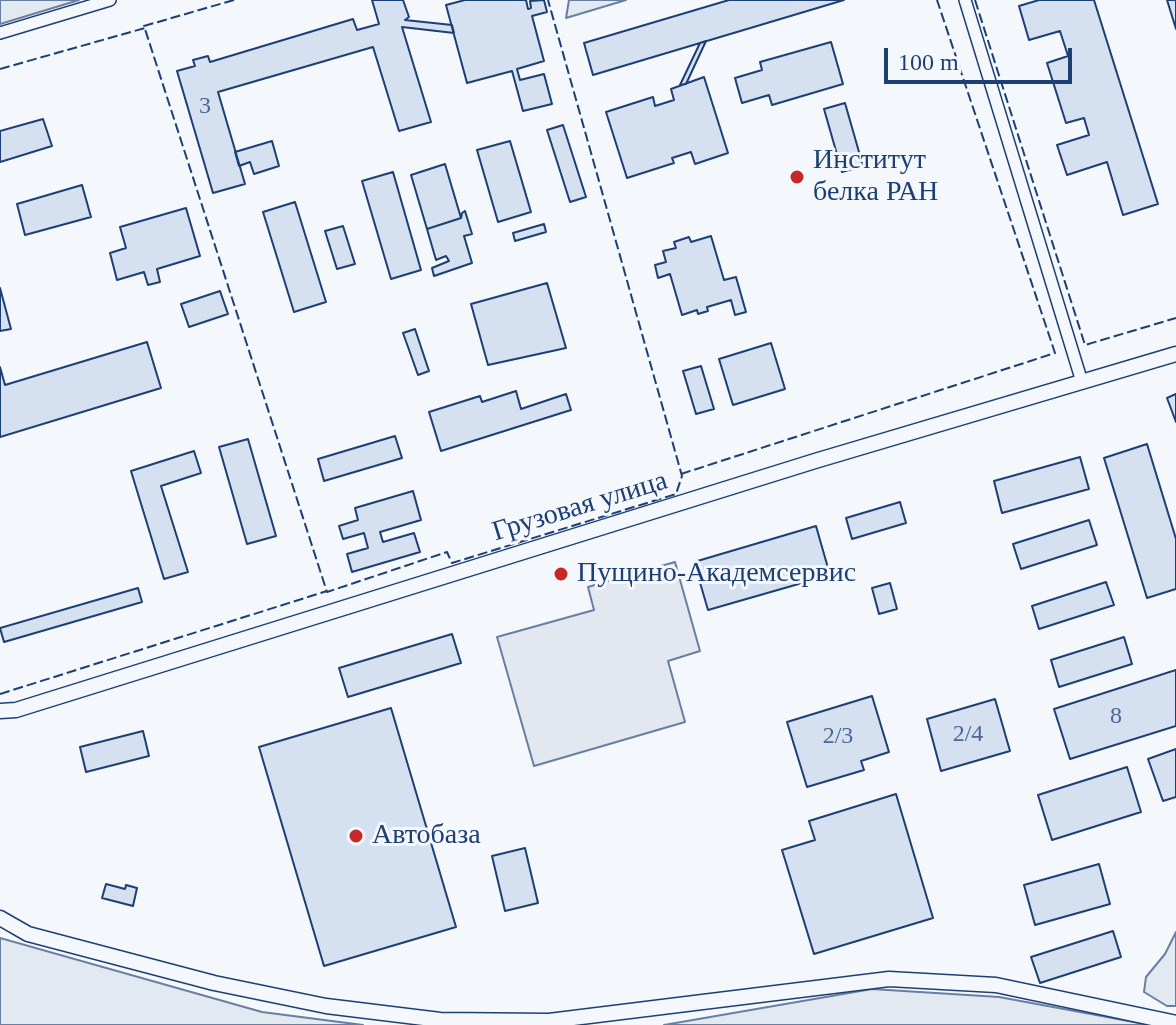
<!DOCTYPE html>
<html>
<head>
<meta charset="utf-8">
<style>
  body { margin:0 }
  #map { position:relative; width:1176px; height:1025px; overflow:hidden; background:#f4f7fb; font-family:Georgia,serif }
  canvas { display:block }
  .scale { position:absolute; left:884px; top:48px; width:188px; height:36px; box-sizing:border-box; border:4px solid #1d3f73; border-top:0; padding-left:10px; font-size:24px; line-height:28px; white-space:nowrap; color:#1d3f73; -webkit-text-stroke:6px #f4f7fb; paint-order:stroke }
</style>
</head>
<body>
<div id="map">
<canvas width="1176" height="1025"></canvas>
<div class="scale">100 m</div>
</div>
<script>
const c = document.querySelector('canvas').getContext('2d');
c.lineJoin = 'round';
function paint(path, color) { c.fillStyle = color; c.fill(path, 'evenodd'); }
const toPath = rows => new Path2D(rows.map(r => 'M' + r).join(''));
function trace(path, color, width, dash) { c.strokeStyle = color; c.lineWidth = width; c.lineCap = dash ? 'butt' : 'round'; c.setLineDash(dash || []); c.stroke(path); }
function label(font, color, halo, rows, align = 'center') {
  c.font = font + ' Georgia,serif'; c.lineWidth = 6; c.setLineDash([]); c.textBaseline = 'middle'; c.strokeStyle = halo; c.fillStyle = color; for (const [text, x, y, turn = 0] of rows) {
    c.save(); c.translate(x, y); c.rotate((+turn || 0) * Math.PI / 180); c.textAlign = isNaN(turn) ? turn : align; if (halo) c.strokeText(text, 0, 0); c.fillText(text, 0, 0); c.restore();
  }
}
const green = toPath([
  [0,0,79,0,0,24,0,0],
  [569,0,626,0,566,18,569,0],
  [1176,932,1176,1006,1167,1006,1144,992,1146,977,1165,954,1176,932],
  [0,938,262,1012,363,1025,0,1025,0,938],
  [872,989,999,997,1150,1025,664,1025,872,989]
]);
paint(green, '#e3e9f0');
trace(green, '#687fa3', 2);
const parking = toPath([
  [675,562,700,651,668,661,685,722,534,766,497,637,594,610,588,587,675,562]
]);
paint(parking, '#e3e8f0');
trace(parking, '#687fa3', 2);
const building = toPath([
  [372,0,403,0,409,17,405,20,452,25,454,33,402,27,431,122,399,131,373,47,218,92,245,184,213,193,177,71,195,66,193,60,208,56,210,62,353,19,357,30,379,24,372,0],
  [465,0,526,0,528,9,531,8,530,1,544,0,547,12,532,16,544,61,517,69,520,80,544,74,552,104,523,111,512,71,467,83,446,5,465,0],
  [729,0,844,0,593,75,584,43,729,0],
  [1039,0,1094,0,1158,204,1123,215,1107,162,1067,175,1057,145,1089,135,1084,118,1066,123,1047,63,1068,56,1060,31,1029,40,1019,6,1039,0],
  [1167,0,1176,0,1176,29,1167,0],
  [706,41,686,84,680,85,700,43,706,41],
  [831,42,843,84,772,105,769,95,742,103,735,78,762,70,760,62,831,42],
  [704,77,728,153,695,164,691,152,672,158,674,163,627,178,606,112,653,97,655,106,674,100,671,89,704,77],
  [845,103,863,166,842,172,824,109,845,103],
  [43,119,52,146,0,162,0,131,43,119],
  [563,125,586,197,570,202,547,130,563,125],
  [272,141,279,166,254,174,250,162,239,166,235,152,272,141],
  [510,141,531,212,498,222,477,150,510,141],
  [445,164,461,218,427,229,411,175,445,164],
  [393,172,421,270,391,279,362,181,393,172],
  [82,185,91,217,25,235,17,204,82,185],
  [295,202,326,302,294,312,263,212,295,202],
  [186,208,200,256,157,269,160,282,148,285,144,272,117,280,110,253,126,248,120,227,186,208],
  [465,211,472,234,464,236,472,263,434,276,432,268,449,261,446,256,436,260,427,229,461,218,462,213,465,211],
  [544,224,546,232,515,241,513,233,544,224],
  [343,226,355,264,337,269,325,231,343,226],
  [711,236,724,280,736,277,746,312,735,315,731,300,707,307,708,311,698,314,697,310,682,315,670,274,658,278,655,265,666,262,663,251,676,248,674,242,689,237,691,242,711,236],
  [547,283,566,348,488,365,471,304,547,283],
  [0,288,11,329,0,331,0,288],
  [220,291,228,314,189,327,181,304,220,291],
  [415,329,429,371,418,375,403,333,415,329],
  [147,342,161,388,0,437,0,367,5,385,147,342],
  [771,343,785,389,733,405,719,359,771,343],
  [701,366,714,409,696,414,683,371,701,366],
  [516,391,521,409,566,394,571,410,441,451,429,412,480,396,482,402,516,391],
  [1176,394,1176,422,1167,398,1176,394],
  [395,436,402,458,324,481,318,459,395,436],
  [248,439,276,536,247,544,219,447,248,439],
  [1147,444,1176,539,1176,589,1147,598,1104,458,1147,444],
  [194,451,201,473,161,486,188,572,164,579,131,471,194,451],
  [1080,457,1089,489,1002,513,994,481,1080,457],
  [413,491,421,520,380,532,383,542,414,533,420,552,352,572,347,554,368,548,364,533,343,539,339,526,358,520,355,508,413,491],
  [900,502,906,523,852,539,846,518,900,502],
  [1089,520,1097,545,1021,569,1013,544,1089,520],
  [816,526,830,575,708,610,694,562,816,526],
  [1106,582,1114,605,1039,629,1032,606,1106,582],
  [890,583,897,609,879,614,872,588,890,583],
  [138,588,142,602,4,642,0,628,138,588],
  [452,634,461,663,348,697,339,668,452,634],
  [1124,637,1132,664,1059,687,1051,660,1124,637],
  [1176,670,1176,726,1070,759,1054,709,1176,670],
  [872,696,889,752,861,761,864,770,807,787,787,722,872,696],
  [995,699,1010,751,941,771,927,719,995,699],
  [391,708,456,927,324,966,259,747,391,708],
  [143,731,149,756,86,772,80,747,143,731],
  [1176,749,1176,797,1163,801,1148,759,1176,749],
  [1127,767,1141,812,1052,840,1038,795,1127,767],
  [896,794,933,918,814,954,782,850,815,840,809,821,896,794],
  [525,848,538,903,505,911,492,856,525,848],
  [1099,864,1110,904,1035,925,1024,885,1099,864],
  [106,884,125,889,126,885,137,888,133,906,102,898,106,884],
  [1113,931,1121,957,1040,983,1031,957,1113,931]
]);
paint(building, '#d5e0f0');
trace(building, '#1d3f73', 2);
const minor = toPath([
  [965,0,1082,382],
  [0,33,110,0]
]);
const tertiary = toPath([
  [0,711,16,710,815,461,1176,354],
  [0,918,28,934,214,983,326,1006,440,1020,549,1021,889,979,996,985,1176,1023]
]);
trace(minor, '#1d3f73', 14);
trace(tertiary, '#1d3f73', 17);
trace(minor, '#f4f7fb', 11);
trace(tertiary, '#f4f7fb', 14);
trace(toPath([
  [234,0,144,26,327,592,447,552,452,563,676,494,682,476,548,0],
  [975,0,1085,345,1176,318],
  [0,69,145,28],
  [681,474,1055,353,937,0],
  [0,694,327,591]
]), '#1d3f73', 2, [10, 4]);
for (const [x, y, r, color] of [
  [797,177,8,"#c62828"],
  [561,574,8,"#c62828"],
  [356,836,8,"#c62828"]
]) { const dot = new Path2D(); dot.arc(x, y, r, 0, 2 * Math.PI); c.fillStyle = color; c.fill(dot); trace(dot, '#f4f7fb', 3); }
label('24px', '#4b6792', null, [
  ["3",205,107],
  ["8",1116,717],
  ["2/4",968,735],
  ["2/3",838,737]
]);
label('28px', '#1d3f73', '#f4f7fb', [
  ["Институт",813,161],
  ["белка РАН",813,193],
  ["Пущино-Академсервис",577,574],
  ["Автобаза",372,836]
], 'left');
label('28px', '#1d3f73', '#f4f7fb', [
  ["Грузовая улица",580,507,-17]
]);
</script>
</body>
</html>
